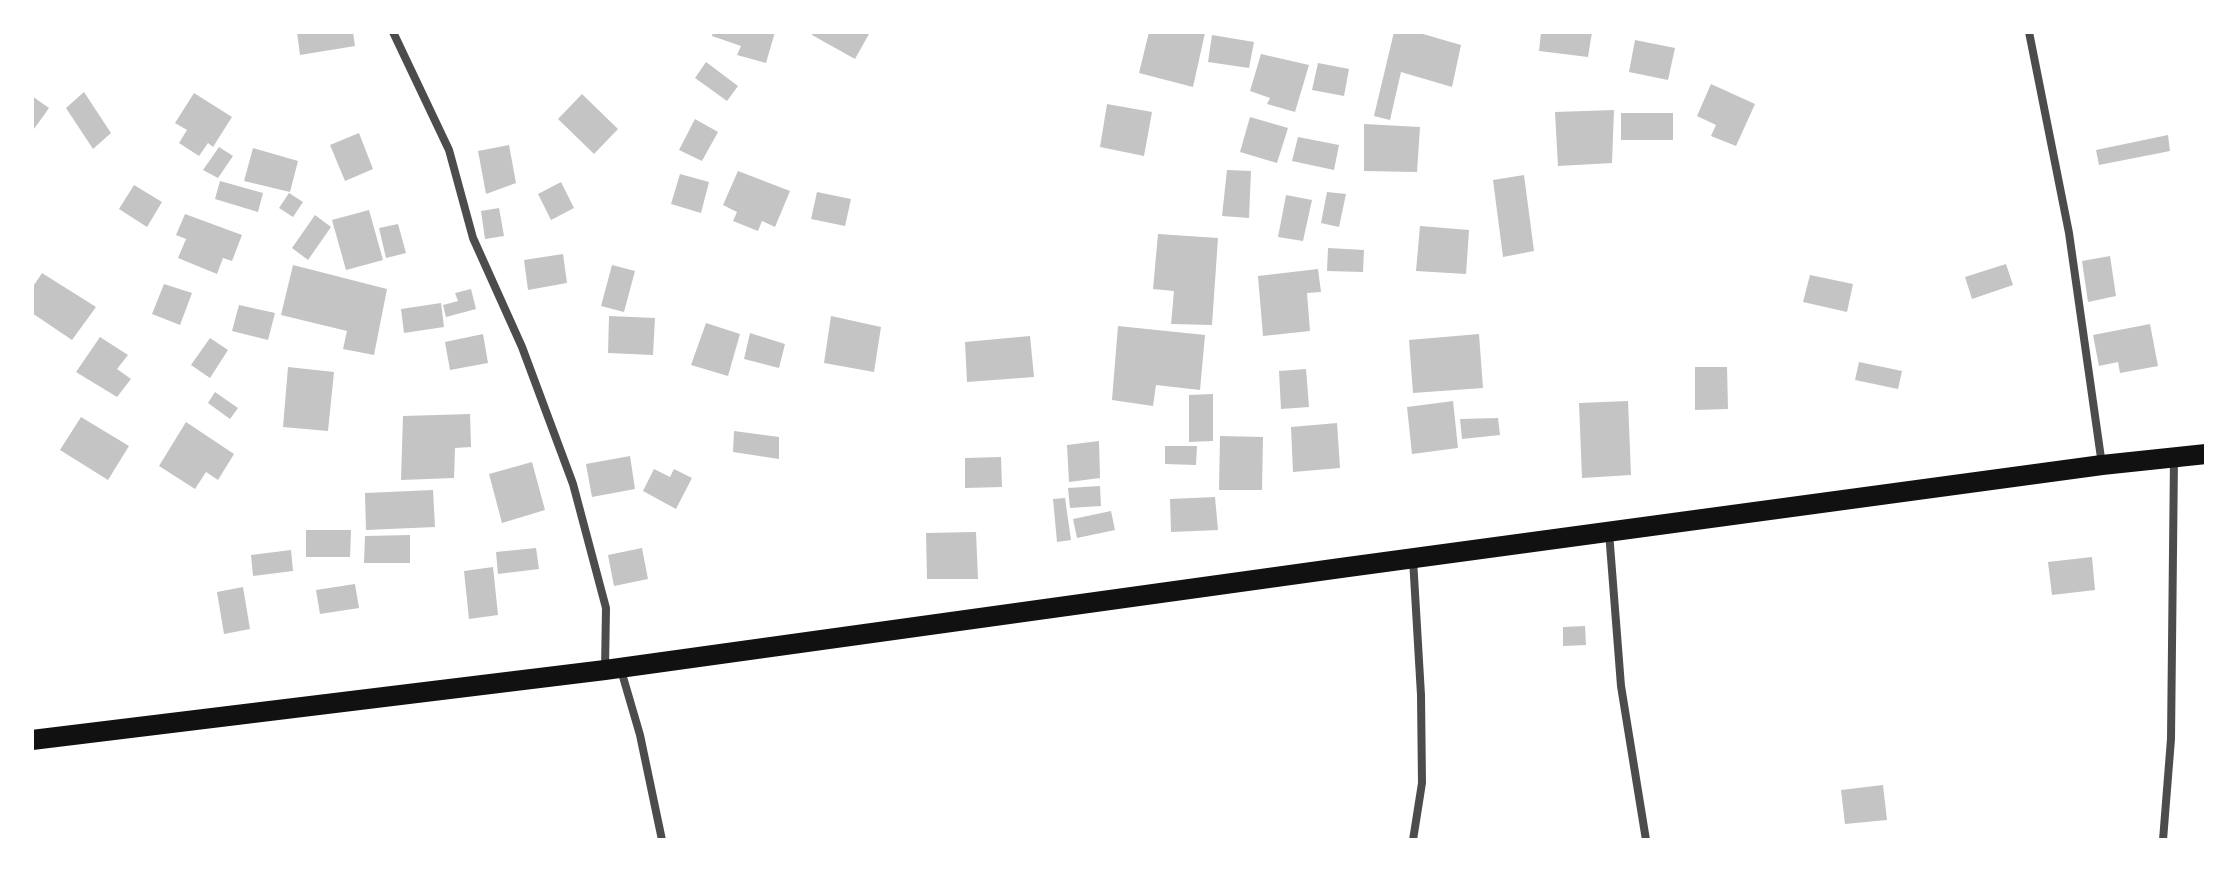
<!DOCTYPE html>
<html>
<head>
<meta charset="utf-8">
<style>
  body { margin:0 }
  #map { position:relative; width:2238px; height:872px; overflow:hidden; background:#fff; font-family:Jost,sans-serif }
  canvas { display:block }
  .frame { position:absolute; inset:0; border:34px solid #fff; pointer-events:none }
</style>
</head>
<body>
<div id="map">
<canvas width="2238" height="872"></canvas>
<div class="frame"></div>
</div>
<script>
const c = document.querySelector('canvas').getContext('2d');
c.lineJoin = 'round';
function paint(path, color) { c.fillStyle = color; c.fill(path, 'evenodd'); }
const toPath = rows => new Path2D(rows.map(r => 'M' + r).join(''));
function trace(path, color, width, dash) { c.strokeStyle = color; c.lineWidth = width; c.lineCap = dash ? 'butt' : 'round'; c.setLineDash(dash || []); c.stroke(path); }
paint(toPath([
  [297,32,353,32,355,46,300,55],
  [713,32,775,32,766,63,737,55,741,46,712,36],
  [813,32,865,32,869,34,855,59,812,35],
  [1149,32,1205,33,1193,87,1139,73],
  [1394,32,1416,32,1461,45,1452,87,1401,72,1390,120,1374,116],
  [1541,32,1592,32,1588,57,1539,51],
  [1212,35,1254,42,1249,68,1208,62],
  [1635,40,1675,48,1668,80,1629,72],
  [1261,54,1309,65,1295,112,1267,104,1270,98,1250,91],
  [706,62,738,86,727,101,695,78],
  [1318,63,1349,69,1344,96,1312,90],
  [1711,84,1755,104,1736,146,1711,136,1716,125,1697,116],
  [84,92,111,133,93,149,66,108],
  [194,93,232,117,213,147,208,143,199,156,179,143,187,130,175,123],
  [582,94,618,129,594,154,558,119],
  [32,96,49,108,34,129,32,127],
  [1107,104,1152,112,1144,156,1100,147],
  [1614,110,1612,163,1558,166,1555,112],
  [1621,113,1673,113,1673,140,1621,140],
  [1250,117,1288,128,1277,163,1240,152],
  [695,119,718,132,702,161,679,150],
  [1364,124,1420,127,1417,172,1364,171],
  [359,133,373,169,345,181,330,145],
  [2168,135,2170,151,2099,165,2096,150],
  [1298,137,1339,145,1334,170,1292,161],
  [509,145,516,183,486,194,478,151],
  [219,147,233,156,218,178,203,170],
  [253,148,298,161,290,192,244,181],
  [1227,170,1251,171,1249,218,1222,216],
  [738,171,790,191,775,227,762,221,758,231,733,221,737,212,723,205],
  [680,174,709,182,701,213,671,204],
  [1524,175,1534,251,1503,257,1493,180],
  [220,181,263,193,258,212,215,199],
  [561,182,574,208,551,220,538,194],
  [134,185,162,202,147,227,119,209],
  [817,192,851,199,845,226,811,219],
  [1327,192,1346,194,1339,227,1321,223],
  [289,193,303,202,293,217,279,208],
  [1286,195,1312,200,1303,241,1278,237],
  [499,208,504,236,485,239,481,211],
  [369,210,383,260,346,270,332,220],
  [185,214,242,235,232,261,223,258,217,274,178,258,186,239,176,235],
  [315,215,331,227,308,260,292,248],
  [398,224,406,253,386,258,379,228],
  [1420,226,1469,230,1466,274,1416,271],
  [1158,234,1218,238,1212,325,1171,324,1174,291,1153,289],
  [1328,248,1364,250,1363,272,1327,271],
  [563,254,567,283,528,290,524,260],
  [2110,256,2116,296,2088,302,2082,261],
  [2006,264,2013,285,1972,299,1965,277],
  [293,265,387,289,374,355,343,349,347,331,281,315],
  [612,265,635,271,624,312,601,306],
  [1318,269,1321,292,1307,293,1310,331,1263,336,1258,276],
  [42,273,96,307,72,340,32,313,32,288],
  [1810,275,1853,284,1847,312,1803,302],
  [164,284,192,293,180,325,152,314],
  [471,289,476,309,446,317,443,305,458,301,455,293],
  [441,303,444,327,404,333,401,309],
  [239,305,275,313,268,340,232,331],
  [609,316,655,318,653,355,608,353],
  [831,316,881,327,874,372,824,363],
  [706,323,740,334,728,376,691,365],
  [2150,324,2158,366,2120,373,2118,362,2099,366,2093,335],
  [1118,326,1205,335,1200,390,1156,385,1153,406,1112,400],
  [750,333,785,344,779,368,744,359],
  [483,334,488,363,450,370,445,342],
  [1479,334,1483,388,1413,393,1409,340],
  [1030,336,1034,377,967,382,965,342],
  [100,337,128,355,117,369,131,379,117,397,76,372],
  [210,338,228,350,210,378,191,365],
  [1859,362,1902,371,1898,389,1855,380],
  [288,367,334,372,328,431,283,427],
  [1695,367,1727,367,1728,409,1695,410],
  [1306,369,1309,407,1281,409,1279,371],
  [215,392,238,408,230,419,208,403],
  [1213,394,1213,441,1189,442,1189,395],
  [1453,401,1458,448,1412,454,1407,407],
  [1628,401,1631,475,1582,478,1579,403],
  [470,414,471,447,455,448,454,478,401,480,403,416],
  [81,417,129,446,108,480,60,450],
  [1498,418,1500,435,1462,439,1460,419],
  [186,422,234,454,218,480,206,472,195,489,159,466],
  [1337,423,1340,468,1293,472,1291,427],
  [734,431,779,437,779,459,733,452],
  [1220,436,1263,437,1262,490,1219,490],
  [1099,441,1100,478,1069,482,1067,445],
  [1165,446,1197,446,1196,465,1165,464],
  [630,456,635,489,592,497,586,464],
  [1001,457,1002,487,965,488,965,458],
  [532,462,545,510,502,523,489,474],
  [654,469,670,477,674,469,692,478,676,509,643,491],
  [1100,486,1101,506,1070,508,1068,488],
  [433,490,435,527,366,530,365,493],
  [1215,497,1218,530,1171,532,1170,499],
  [1065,498,1071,540,1057,542,1053,499],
  [1111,511,1115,530,1077,538,1073,519],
  [306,530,351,530,350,557,306,557],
  [976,532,978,579,927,579,926,533],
  [410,535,410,563,364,563,365,536],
  [536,548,539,569,498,574,496,552],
  [642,548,648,579,614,586,608,555],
  [291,550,293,571,253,576,251,555],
  [2092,557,2095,590,2052,595,2048,562],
  [493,567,498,615,469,619,464,571],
  [355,584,359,608,320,614,316,590],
  [243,587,250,629,224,634,217,592],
  [1585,626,1586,645,1563,646,1563,627],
  [1883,785,1887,820,1845,824,1841,790]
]), '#c4c4c4');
trace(toPath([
  [393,32,449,150,473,238,522,347,573,484,606,608,605,669],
  [2029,32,2069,233,2102,465],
  [1609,532,1621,686,1646,840],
  [621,670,640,735,662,840],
  [1413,840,1422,783,1421,695,1413,559],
  [2163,840,2171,739,2174,458]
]), '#4c4c4c', 8);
trace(toPath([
  [32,740,605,670,1348,567,2102,465,2206,454]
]), '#111', 20);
</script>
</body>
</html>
